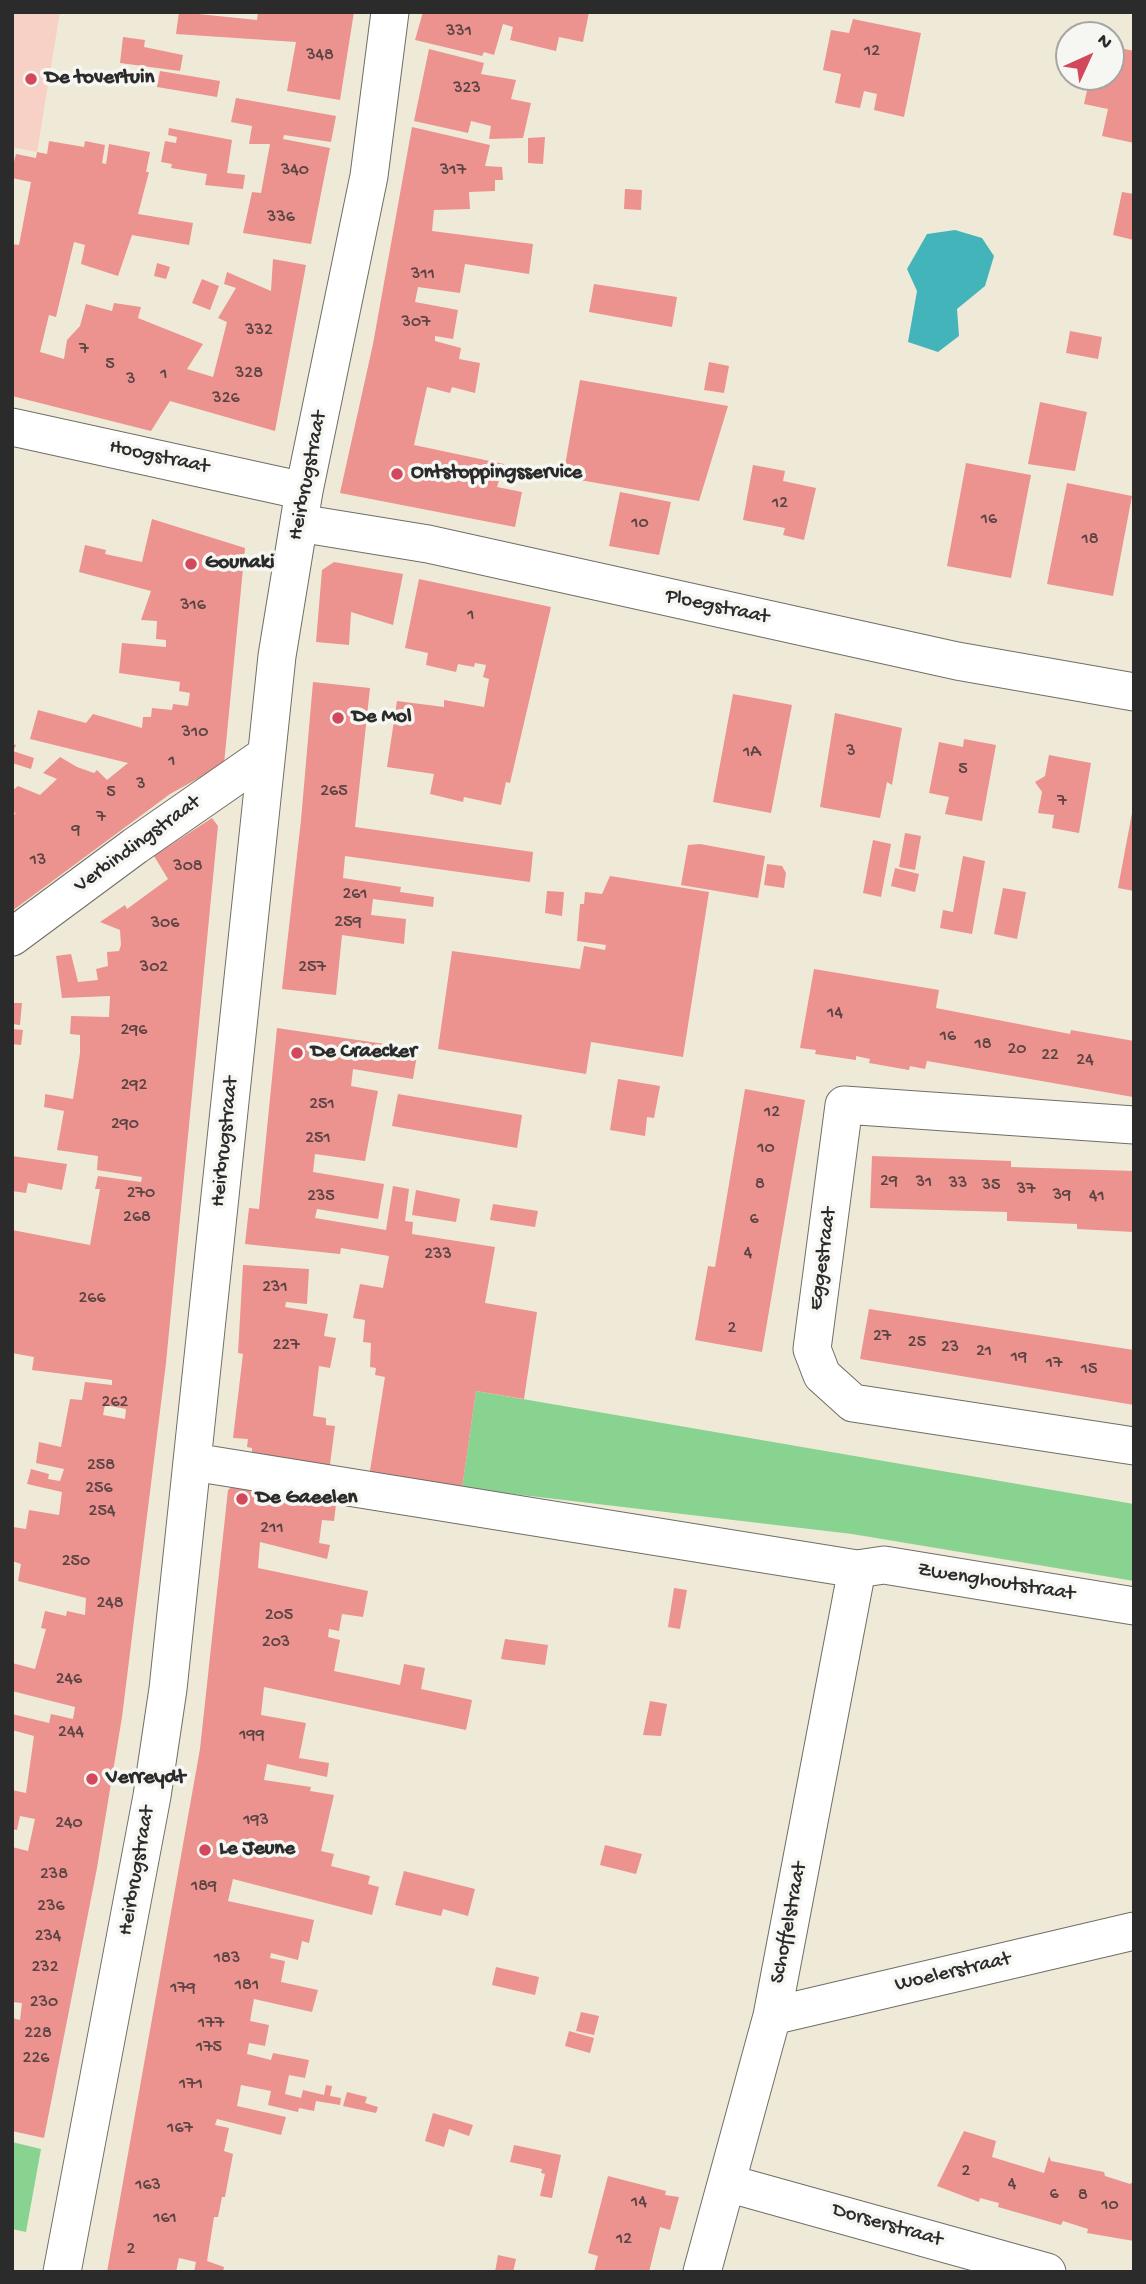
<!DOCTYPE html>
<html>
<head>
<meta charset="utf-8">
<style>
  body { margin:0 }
  #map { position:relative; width:1146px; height:2284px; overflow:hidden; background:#efead7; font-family:"Gochi Hand",sans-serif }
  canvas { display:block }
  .frame { position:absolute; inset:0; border:14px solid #2b2b2b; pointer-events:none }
  .north { position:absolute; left:1055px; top:21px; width:70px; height:70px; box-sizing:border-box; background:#f6f6f2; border:2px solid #a5a5a2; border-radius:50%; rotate:45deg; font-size:19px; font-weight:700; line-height:28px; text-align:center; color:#2b2b2b }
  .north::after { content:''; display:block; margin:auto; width:24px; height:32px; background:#d1495b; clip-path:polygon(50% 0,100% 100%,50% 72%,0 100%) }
</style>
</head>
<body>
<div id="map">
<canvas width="1146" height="2284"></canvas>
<div class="frame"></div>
<div class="north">N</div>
</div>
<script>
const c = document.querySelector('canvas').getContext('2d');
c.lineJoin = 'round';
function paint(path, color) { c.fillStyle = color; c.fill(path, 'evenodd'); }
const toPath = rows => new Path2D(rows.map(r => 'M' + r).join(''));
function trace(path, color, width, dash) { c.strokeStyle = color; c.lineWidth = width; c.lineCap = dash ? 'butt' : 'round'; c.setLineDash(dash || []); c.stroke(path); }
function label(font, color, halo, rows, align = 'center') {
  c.font = font + ' "Gochi Hand",sans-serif'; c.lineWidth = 7; c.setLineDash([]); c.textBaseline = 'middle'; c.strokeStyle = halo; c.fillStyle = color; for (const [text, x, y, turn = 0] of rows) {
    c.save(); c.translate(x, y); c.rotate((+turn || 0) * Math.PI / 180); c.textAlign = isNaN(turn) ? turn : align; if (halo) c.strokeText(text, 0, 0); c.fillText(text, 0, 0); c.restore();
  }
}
paint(toPath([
  [12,12,60,12,37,152,12,147]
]), '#f7d1c6');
paint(toPath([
  [476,1391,1134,1504,1134,1581,852,1534,462,1488],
  [12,2142,41,2149,26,2232,12,2229]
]), '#88d390');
paint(toPath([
  [955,230,982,238,994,256,985,286,957,309,959,336,938,352,908,342,917,291,907,269,927,234]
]), '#44b4bb');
paint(toPath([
  [179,12,257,20,258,12,354,12,340,100,287,91,296,42,176,34],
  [423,12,589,12,583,42,559,37,556,51,510,40,513,27,503,24,494,55,484,52,482,56,415,40],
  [853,19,921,33,904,117,874,110,877,94,864,91,860,108,835,103,841,74,823,70,831,30,849,33],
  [123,37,145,40,144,47,183,55,180,71,120,63],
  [1120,48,1134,51,1134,143,1102,136,1108,109,1084,104,1090,77,1111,77],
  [429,49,484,63,481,74,516,80,511,99,531,103,523,138,489,139,491,126,471,121,468,133,414,121],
  [160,71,220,81,217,97,157,87],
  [236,98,336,116,331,142,284,135,283,139,330,148,311,244,243,233,252,192,261,193,270,144,249,144,252,126,231,122],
  [412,127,490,145,485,166,502,167,503,180,495,180,495,191,469,192,470,209,434,210,432,231,533,244,529,274,465,264,460,293,418,287,415,302,458,310,453,339,435,336,435,341,461,348,459,359,480,363,475,393,452,387,450,393,427,387,414,445,504,464,497,487,522,492,515,527,340,493,373,344],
  [169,128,232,140,227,173,245,175,243,189,205,185,207,174,171,168,172,164,161,162,165,141,176,143,177,137,168,135],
  [545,137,543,164,528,163,528,138],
  [49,141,84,147,85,141,105,145,102,163,106,164,109,144,150,152,146,172,149,172,138,214,193,223,189,245,132,235,118,276,81,264,85,245,74,242,56,317,49,315,40,352,64,359,67,340,80,326,86,304,112,311,114,303,141,307,138,318,203,344,187,369,213,377,227,322,218,318,236,288,224,284,227,272,271,291,273,259,306,265,275,431,170,401,151,431,12,396,12,244,19,245,31,182,12,178,12,170,16,154,36,158,37,152,47,154],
  [625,189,642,190,641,210,624,209],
  [1122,192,1134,194,1134,240,1113,235],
  [157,263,170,267,166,279,154,276],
  [202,279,219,286,210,310,192,303],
  [594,284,677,297,672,327,589,312],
  [1070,331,1102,337,1098,359,1066,353],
  [709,362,729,366,724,393,704,390],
  [580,380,728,406,699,501,563,477],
  [1040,402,1087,412,1075,471,1028,464],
  [966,463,1031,475,1011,578,947,566],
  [753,465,785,471,783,481,816,488,804,540,783,535,785,528,743,520],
  [1067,483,1132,496,1113,596,1047,584],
  [620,492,671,502,659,555,609,546],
  [152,519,245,548,224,764,170,794,12,911,12,816,16,813,12,812,12,791,18,786,40,795,57,779,43,773,60,757,77,767,94,773,97,770,107,780,128,763,30,739,38,710,86,723,93,714,142,728,143,717,151,717,152,708,172,710,173,704,188,706,190,693,179,691,180,682,119,673,122,643,166,647,166,640,156,639,157,621,141,620,151,591,79,572,85,545,106,550,105,554,142,562],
  [334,562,403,574,393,625,351,612,349,645,316,642,322,570],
  [419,579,551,607,510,783,506,782,501,805,464,797,463,802,430,794,434,774,387,767,397,701,444,707,444,700,484,707,489,679,483,677,486,665,475,663,474,667,458,664,456,672,426,665,428,653,405,648],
  [313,682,370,688,355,827,533,852,530,882,345,856,343,878,401,887,400,892,434,897,433,907,373,899,371,915,406,919,404,944,342,935,336,995,282,989,301,820],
  [733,694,792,705,771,813,713,802],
  [835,713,902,728,892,785,887,782,880,818,820,807],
  [964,739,996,745,982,821,945,814,949,797,929,793,939,742,963,747],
  [12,744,16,745,13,751,34,758,31,769,12,763],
  [1049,755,1091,763,1079,833,1052,828,1054,815,1038,813,1042,792,1035,782,1045,776],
  [1132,813,1134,813,1134,891,1118,888],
  [212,818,218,826,166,1363,122,1717,97,1868,44,2138,12,2131,12,2018,20,2020,22,2003,12,2002,12,1847,28,1851,35,1819,20,1816,17,1830,12,1829,12,1790,26,1793,34,1736,12,1730,12,1714,49,1723,51,1714,73,1719,75,1707,12,1691,12,1663,35,1669,46,1629,41,1628,45,1611,66,1616,67,1611,85,1615,86,1598,18,1581,21,1564,12,1561,12,1531,13,1527,26,1529,29,1510,59,1515,62,1492,27,1484,31,1469,49,1474,48,1479,60,1481,64,1469,36,1463,39,1442,61,1447,70,1399,82,1400,85,1382,112,1385,112,1380,32,1370,34,1357,12,1353,12,1230,90,1245,100,1189,95,1189,98,1176,141,1182,142,1177,97,1170,98,1156,57,1150,64,1111,44,1107,45,1098,45,1094,73,1099,80,1053,80,1035,70,1034,71,1016,109,1017,110,996,62,998,56,956,71,954,78,982,98,980,96,969,108,966,107,952,119,951,121,945,120,930,100,922,125,905,127,909,168,879,154,856],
  [105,1405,126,1409,125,1419,103,1415],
  [905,833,921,836,915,870,899,867],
  [873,840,891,844,881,897,863,893],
  [700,844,765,856,758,898,681,885,688,845],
  [963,856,985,861,972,934,940,928,943,910,953,912],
  [767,864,782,866,786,873,784,888,764,885],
  [895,868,919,874,915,892,891,886],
  [610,876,709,892,683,1057,591,1042,586,1074,438,1049,452,951,580,969,584,946,605,950,606,945,577,941,580,904,584,904,585,892,602,894],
  [1003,888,1026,892,1017,939,994,934],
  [547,891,564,892,562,916,545,913],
  [814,969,939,990,936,1008,1070,1034,1071,1030,1134,1041,1133,1097,927,1061,925,1069,910,1066,909,1070,869,1063,870,1059,856,1056,856,1060,815,1054,816,1050,800,1048],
  [12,1003,22,1003,20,1025,12,1024],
  [277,1028,418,1049,413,1079,353,1069,351,1086,378,1091,365,1161,315,1154,313,1172,384,1184,378,1219,317,1209,315,1218,386,1230,393,1186,409,1189,405,1221,413,1222,412,1234,495,1247,485,1303,537,1312,524,1399,476,1391,462,1488,369,1477,385,1377,375,1375,376,1368,370,1367,371,1343,363,1342,365,1320,353,1318,360,1284,383,1288,389,1256,341,1248,340,1254,245,1244,249,1208,259,1209],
  [12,1029,23,1030,21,1045,12,1044],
  [618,1079,660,1086,654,1118,647,1117,645,1136,610,1130],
  [745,1089,805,1100,762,1352,695,1340,708,1266,715,1267],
  [398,1094,522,1115,517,1148,392,1126],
  [12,1156,67,1164,62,1190,28,1183,26,1193,12,1191],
  [872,1156,1011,1161,1011,1167,1134,1171,1134,1232,1077,1229,1077,1224,1007,1221,1007,1212,870,1208],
  [416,1190,460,1199,456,1222,412,1215],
  [493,1204,538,1211,535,1227,490,1220],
  [243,1265,309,1269,307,1304,286,1302,285,1307,328,1314,324,1336,336,1338,330,1368,319,1366,313,1416,326,1418,326,1425,335,1426,329,1472,252,1457,252,1448,247,1447,248,1439,233,1438,243,1354,238,1353],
  [869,1309,1134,1350,1134,1405,860,1359],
  [234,1485,337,1496,334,1521,322,1520,319,1543,330,1545,327,1559,260,1542,258,1568,368,1591,363,1617,342,1614,339,1631,329,1629,328,1637,340,1640,334,1671,400,1685,404,1664,425,1668,421,1689,472,1700,466,1730,264,1687,261,1715,306,1723,299,1758,329,1763,327,1777,267,1764,264,1780,311,1787,310,1791,334,1795,321,1851,334,1854,331,1866,370,1876,368,1884,379,1887,372,1915,233,1879,228,1901,314,1920,309,1943,302,1941,298,1960,271,1953,270,1958,285,1961,281,1982,318,1990,312,2012,254,1999,250,2021,269,2025,265,2046,249,2043,247,2054,271,2060,273,2053,309,2060,305,2078,289,2075,285,2094,301,2098,303,2090,324,2095,326,2085,332,2086,330,2096,341,2098,340,2105,316,2101,314,2111,299,2108,298,2112,268,2105,271,2091,241,2085,237,2106,286,2117,281,2135,217,2119,215,2125,229,2128,224,2151,233,2154,225,2197,222,2197,218,2217,214,2217,207,2261,224,2267,223,2272,194,2272,196,2262,179,2258,176,2272,107,2272,200,1749,228,1490],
  [674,1588,687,1590,680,1629,668,1627],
  [505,1639,548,1645,545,1665,501,1659],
  [650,1701,667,1704,661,1736,643,1735],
  [605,1845,642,1854,636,1874,600,1865],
  [404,1871,475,1889,468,1916,443,1909,441,1916,395,1905],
  [496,1967,539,1977,535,1995,492,1985],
  [581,2012,599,2016,594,2035,576,2031],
  [569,2031,594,2038,590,2053,565,2046],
  [347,2092,367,2097,365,2103,378,2107,376,2113,343,2106],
  [433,2113,473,2125,469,2136,449,2129,444,2147,425,2141],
  [964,2131,996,2141,992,2157,1044,2173,1049,2156,1051,2161,1104,2172,1105,2176,1130,2184,1134,2181,1134,2241,1087,2233,1088,2229,1063,2221,1061,2225,998,2207,999,2203,980,2198,979,2202,937,2186],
  [514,2145,561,2155,552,2198,540,2196,545,2174,541,2173,542,2169,510,2162],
  [608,2176,666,2191,665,2195,679,2197,670,2230,660,2227,649,2272,594,2272,598,2256,588,2253],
  [498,2255,516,2259,513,2272,495,2272]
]), '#ec928f');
const minor = toPath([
  [12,427,304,491],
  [299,523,428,544,957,661,1134,692],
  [12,937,135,846,266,755],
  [1134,1125,844,1105,812,1349,822,1375,853,1403,1134,1446],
  [193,1462,857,1569,884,1565,1134,1606],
  [772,2016,1134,1931],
  [727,2183,1047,2272],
  [62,2272,152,1796,168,1689,277,656,304,491,369,176,390,12],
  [702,2272,772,2016,857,1569]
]);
trace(minor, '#706e67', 39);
trace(minor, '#fff', 37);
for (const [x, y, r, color] of [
  [31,79,7,"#d1495b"],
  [397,474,7,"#d1495b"],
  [191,564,7,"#d1495b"],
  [338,718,7,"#d1495b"],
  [297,1053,7,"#d1495b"],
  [242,1499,7,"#d1495b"],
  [92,1779,7,"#d1495b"],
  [205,1850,7,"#d1495b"]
]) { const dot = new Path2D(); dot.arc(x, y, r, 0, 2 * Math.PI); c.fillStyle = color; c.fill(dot); trace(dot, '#f6f6f2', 2.5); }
label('18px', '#5b4544', null, [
  ["331",459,32],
  ["12",872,52],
  ["348",320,56],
  ["323",467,89],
  ["340",295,171],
  ["317",453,171],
  ["336",281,218],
  ["311",423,275],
  ["307",416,323],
  ["332",259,331],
  ["7",84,350],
  ["5",110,365],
  ["328",249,374],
  ["1",164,375],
  ["3",131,380],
  ["326",226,399],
  ["12",780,504],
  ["16",989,520],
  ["10",640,524],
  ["18",1090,540],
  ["316",193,606],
  ["1",471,616],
  ["310",195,733],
  ["3",851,752],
  ["1A",752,753],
  ["1",172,762],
  ["5",963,770],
  ["3",141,785],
  ["265",334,792],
  ["5",111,793],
  ["7",1062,802],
  ["7",101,818],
  ["9",76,831],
  ["13",38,861],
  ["308",188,867],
  ["261",355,895],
  ["259",348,923],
  ["306",165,924],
  ["302",154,968],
  ["257",312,968],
  ["14",835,1014],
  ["296",134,1031],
  ["16",948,1037],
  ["18",983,1045],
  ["20",1017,1050],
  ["22",1050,1056],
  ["24",1085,1061],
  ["292",134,1086],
  ["251",322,1105],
  ["12",772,1113],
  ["290",125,1125],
  ["251",318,1139],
  ["10",766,1149],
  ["29",889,1182],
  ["31",924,1183],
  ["33",958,1184],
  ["8",760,1185],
  ["35",991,1186],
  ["37",1026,1190],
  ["270",141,1194],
  ["39",1062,1196],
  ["235",321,1197],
  ["41",1097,1197],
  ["268",137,1218],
  ["6",754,1220],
  ["4",748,1254],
  ["233",438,1255],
  ["231",275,1288],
  ["266",92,1299],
  ["2",732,1329],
  ["27",882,1337],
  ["25",917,1343],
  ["227",286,1346],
  ["23",950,1348],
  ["21",984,1352],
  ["19",1019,1358],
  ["17",1054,1364],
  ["15",1089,1370],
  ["262",115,1403],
  ["258",101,1466],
  ["256",99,1489],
  ["254",102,1512],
  ["211",272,1529],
  ["250",76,1562],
  ["248",110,1604],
  ["205",279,1616],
  ["203",276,1643],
  ["246",69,1680],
  ["244",71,1733],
  ["199",252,1736],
  ["193",256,1821],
  ["240",69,1824],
  ["238",54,1875],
  ["189",204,1887],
  ["236",51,1907],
  ["234",48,1937],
  ["183",227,1959],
  ["232",45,1968],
  ["181",247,1986],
  ["179",183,1989],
  ["230",44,2003],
  ["177",211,2024],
  ["228",38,2034],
  ["175",209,2048],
  ["226",36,2059],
  ["171",191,2085],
  ["167",180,2129],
  ["2",966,2172],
  ["4",1012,2185],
  ["163",148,2186],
  ["6",1054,2195],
  ["8",1083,2196],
  ["14",639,2203],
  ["10",1110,2206],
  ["161",165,2219],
  ["12",624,2240],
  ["2",131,2250]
]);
label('bold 21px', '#2b2b2b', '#f6f6f2', [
  ["De tovertuin",45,79],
  ["Ontstoppingsservice",411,474],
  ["Gounaki",205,564],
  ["De Mol",352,718],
  ["De Craecker",311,1053],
  ["De Gaeelen",256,1499],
  ["Verreydt",106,1779],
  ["Le Jeune",219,1850]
], 'left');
label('21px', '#2b2b2b', '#f6f6f2', [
  ["Hoogstraat",159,458,12],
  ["Heirbrugstraat",309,476,-79],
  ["Ploegstraat",717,608,12],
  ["Verbindingstraat",138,845,-36],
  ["Heirbrugstraat",226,1142,-84],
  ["Eggestraat",824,1259,-82],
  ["Zwenghoutstraat",996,1583,9],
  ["Heirbrugstraat",138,1871,-80],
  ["Schoffelstraat",790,1923,-79],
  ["Woelerstraat",953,1973,-13],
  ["Dorserstraat",887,2226,16]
]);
</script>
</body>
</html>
